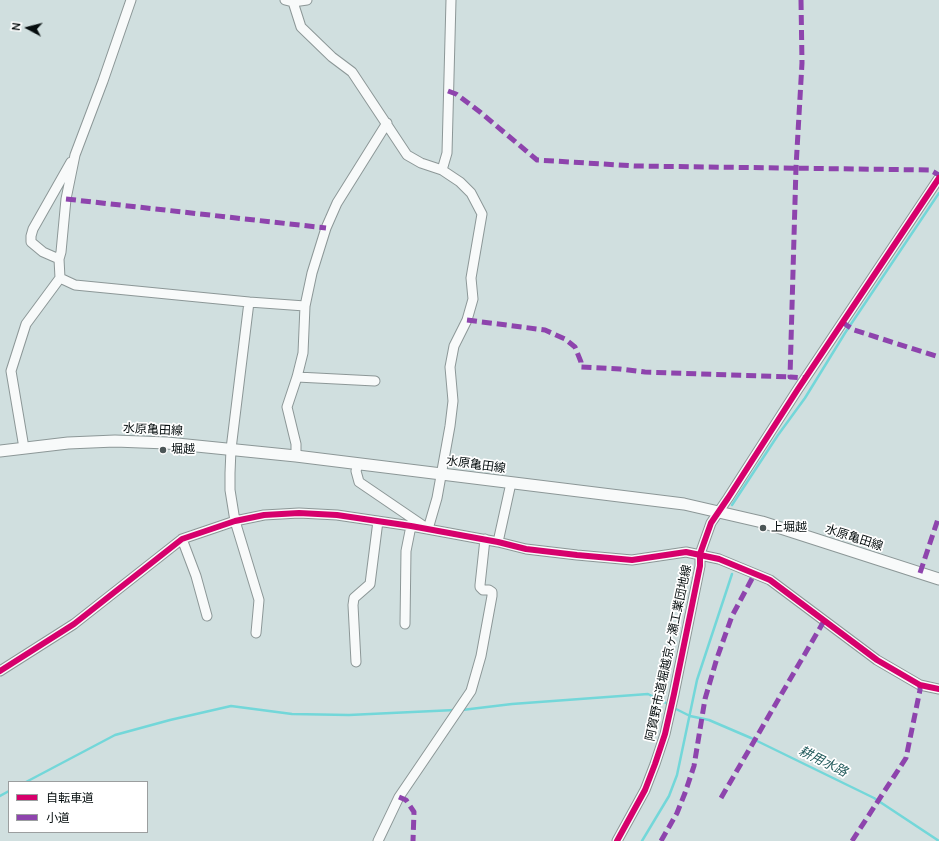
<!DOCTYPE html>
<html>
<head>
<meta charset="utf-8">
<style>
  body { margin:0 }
  #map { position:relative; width:939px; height:841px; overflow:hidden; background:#d0dfdf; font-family:Manrope,"Noto Sans JP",sans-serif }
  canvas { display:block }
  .legend { position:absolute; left:8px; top:781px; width:140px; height:52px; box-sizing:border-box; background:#fff; border:1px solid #9b9e9f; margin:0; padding:5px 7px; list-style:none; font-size:12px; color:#050d0e }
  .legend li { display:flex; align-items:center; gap:8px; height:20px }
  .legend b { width:20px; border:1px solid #9b9e9f }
  .north { position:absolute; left:8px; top:8px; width:40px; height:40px; -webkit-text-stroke:3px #fff; paint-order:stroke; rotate:277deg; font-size:11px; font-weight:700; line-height:16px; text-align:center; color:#050d0e }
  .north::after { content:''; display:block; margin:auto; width:14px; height:18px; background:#050d0e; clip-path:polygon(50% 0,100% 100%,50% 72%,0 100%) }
</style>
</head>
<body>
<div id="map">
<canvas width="939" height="841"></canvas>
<ul class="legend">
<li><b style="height:5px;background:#d6006c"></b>自転車道</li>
<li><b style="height:5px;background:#8e44ad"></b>小道</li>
</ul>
<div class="north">N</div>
</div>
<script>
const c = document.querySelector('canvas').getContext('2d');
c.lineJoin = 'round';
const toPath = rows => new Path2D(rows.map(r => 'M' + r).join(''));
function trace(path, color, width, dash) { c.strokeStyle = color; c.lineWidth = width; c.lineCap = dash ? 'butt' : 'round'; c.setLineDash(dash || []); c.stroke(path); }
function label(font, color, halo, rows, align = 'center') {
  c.font = font + ' Manrope,"Noto Sans JP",sans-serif'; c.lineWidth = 3.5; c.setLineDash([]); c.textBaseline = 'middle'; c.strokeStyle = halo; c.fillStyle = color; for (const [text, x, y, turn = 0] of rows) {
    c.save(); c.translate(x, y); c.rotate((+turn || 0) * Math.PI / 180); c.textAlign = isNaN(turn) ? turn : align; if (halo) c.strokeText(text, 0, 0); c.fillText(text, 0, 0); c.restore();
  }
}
trace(toPath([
  [732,505,778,435,805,398,845,333,939,193],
  [674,708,690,716,709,720,751,738,874,798,939,841],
  [462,710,512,704,648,694,670,705],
  [26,782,115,735,170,720,231,706,292,714,349,715,455,710],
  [0,796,9,791],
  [642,841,669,796,677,775,697,680,732,574]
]), '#73d7d9', 2.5);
const minor = toPath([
  [285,0,293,2,307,0],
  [293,2,301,27,332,57,352,72,407,155,421,163,442,170,460,182,471,193,482,214,471,278,473,299,467,320,454,346,450,367,453,401,450,426,437,498,428,529,359,482,356,471,358,464],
  [442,170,447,153,451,0],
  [59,259,43,252,31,242,31,236,33,229,71,162],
  [60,278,75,285,249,302,305,306],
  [249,302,231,449,230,473,230,490,235,521,259,600,256,633],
  [297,377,375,381],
  [24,448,11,371,26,324,60,278,59,259,61,252,66,199,75,155,103,81,131,0],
  [296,456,296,444,287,407,297,377,303,353,305,306,312,273,326,228,337,203,387,123],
  [182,539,196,576,207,616],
  [498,542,511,483],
  [405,624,406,551,411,526],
  [356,662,353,605,354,598,370,584,378,521],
  [0,671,74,624,182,539,235,521,264,515,299,513,337,515,411,526,498,542,526,549,577,555,632,560,686,552,719,559,770,580,877,660,920,685,939,689],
  [378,841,399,797,471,691,481,656,492,596,492,592,489,590,483,590,480,587,480,585,485,539],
  [617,841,645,790,655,764,665,734,674,694,700,566,700,554,711,523,728,498,798,389,939,178]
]);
const major = toPath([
  [0,451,68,443,115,441,167,443,296,456,684,504,762,522,939,579]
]);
trace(minor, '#8c9797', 11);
trace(major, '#8c9797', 13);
trace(minor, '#f8fafa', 9);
trace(major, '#f8fafa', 11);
trace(toPath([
  [801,0,802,63,796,167,790,377,805,378],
  [448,91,456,94,480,112,537,160,635,166,930,170,939,175],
  [66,199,326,228],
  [467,320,545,330,565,339,575,347,581,362,581,367,620,369,645,372,790,377],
  [842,322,854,330,939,357],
  [920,573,939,516],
  [399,797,406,800,414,812,413,841],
  [721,798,824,621],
  [661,841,677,813,685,793,694,766,705,699,717,658,732,616,755,573],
  [852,841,906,758,920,690,920,685]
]), '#8e44ad', 5, [10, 5]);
trace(toPath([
  [0,671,74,624,182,539,235,521,264,515,299,513,337,515,411,526,498,542,526,549,577,555,632,560,686,552,719,559,770,580,877,660,920,685,939,689],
  [617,841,645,790,655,764,665,734,674,694,700,566,700,554,711,523,728,498,798,389,939,178]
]), '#d6006c', 6);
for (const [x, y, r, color] of [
  [163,450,4,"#4c5657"],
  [763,528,4,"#4c5657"]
]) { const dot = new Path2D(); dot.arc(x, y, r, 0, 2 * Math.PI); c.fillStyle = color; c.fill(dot); trace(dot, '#fff', 1.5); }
label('12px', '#050d0e', '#fff', [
  ["水原亀田線",153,430,3],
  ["水原亀田線",476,465,8],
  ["水原亀田線",854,538,18],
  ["阿賀野市道堀越京ヶ瀬工業団地線",669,653,-78]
]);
label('12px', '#050d0e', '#fff', [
  ["堀越",171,450],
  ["上堀越",771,528]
], 'left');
label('italic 13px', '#235b5c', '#fff', [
  ["耕用水路",823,762,26]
]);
</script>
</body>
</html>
